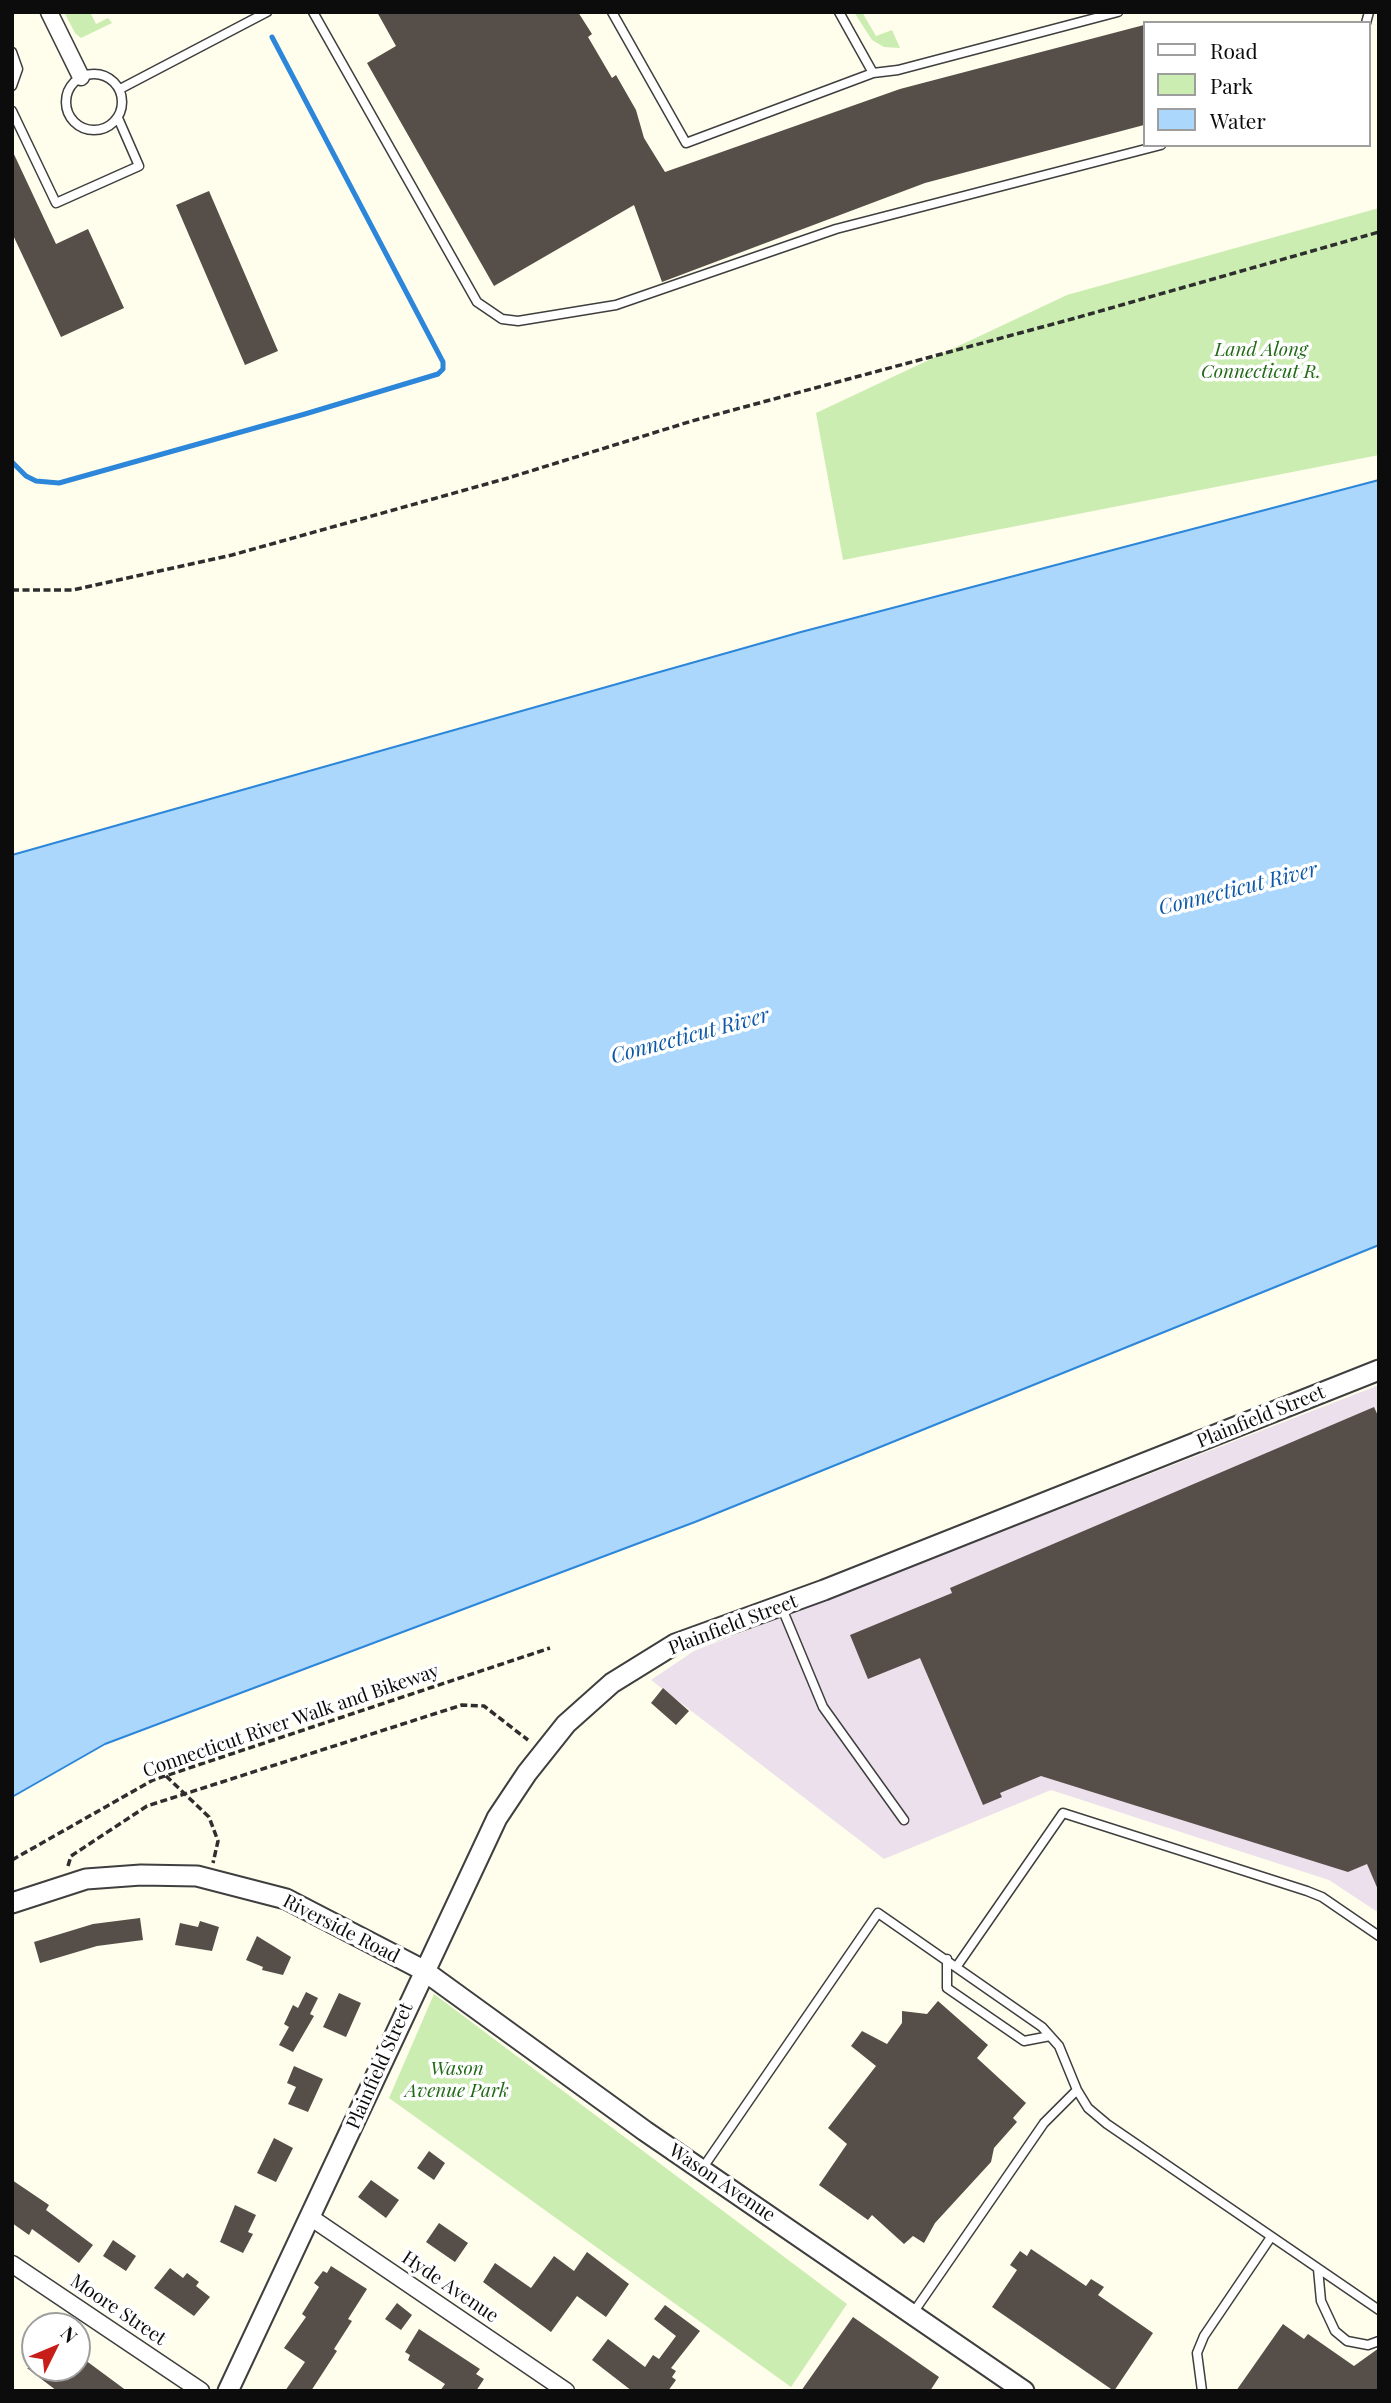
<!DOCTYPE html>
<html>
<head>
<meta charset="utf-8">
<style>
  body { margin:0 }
  #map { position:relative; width:1391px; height:2403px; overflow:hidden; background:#fffdec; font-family:"Playfair Display",serif }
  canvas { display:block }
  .frame { position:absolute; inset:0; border:14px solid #0c0c0c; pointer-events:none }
  .legend { position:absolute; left:1143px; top:21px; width:228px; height:126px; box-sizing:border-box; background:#fff; border:2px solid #9e9e9e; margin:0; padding:9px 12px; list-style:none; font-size:21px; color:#0c0c0c }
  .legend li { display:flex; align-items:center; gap:14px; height:35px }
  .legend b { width:35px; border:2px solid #9e9e9e }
  .north { position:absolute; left:21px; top:2312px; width:70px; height:70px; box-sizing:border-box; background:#fff; border:2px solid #9e9e9e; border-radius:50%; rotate:47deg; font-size:19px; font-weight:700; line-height:28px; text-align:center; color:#0c0c0c }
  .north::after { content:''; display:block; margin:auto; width:24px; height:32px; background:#c81e19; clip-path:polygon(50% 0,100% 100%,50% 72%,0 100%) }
</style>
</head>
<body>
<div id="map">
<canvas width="1391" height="2403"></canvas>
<div class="frame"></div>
<ul class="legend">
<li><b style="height:9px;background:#fff"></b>Road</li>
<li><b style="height:19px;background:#ccedb2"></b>Park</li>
<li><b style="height:19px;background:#abd7fc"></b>Water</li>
</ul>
<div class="north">N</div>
</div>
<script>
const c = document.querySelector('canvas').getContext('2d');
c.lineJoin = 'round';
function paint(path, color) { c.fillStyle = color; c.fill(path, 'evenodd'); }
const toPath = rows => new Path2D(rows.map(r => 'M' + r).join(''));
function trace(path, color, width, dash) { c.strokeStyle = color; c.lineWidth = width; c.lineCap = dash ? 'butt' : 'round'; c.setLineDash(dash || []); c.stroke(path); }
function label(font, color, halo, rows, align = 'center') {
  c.font = font + ' "Playfair Display",serif'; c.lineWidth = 7; c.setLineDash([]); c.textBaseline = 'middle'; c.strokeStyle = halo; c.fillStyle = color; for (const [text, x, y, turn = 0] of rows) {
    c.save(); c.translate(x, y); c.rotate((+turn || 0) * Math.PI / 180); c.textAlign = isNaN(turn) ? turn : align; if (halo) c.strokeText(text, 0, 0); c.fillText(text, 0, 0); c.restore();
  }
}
paint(toPath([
  [1379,1385,1379,1913,1329,1880,1051,1790,884,1859,651,1680,694,1651]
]), '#ece0ec');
paint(toPath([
  [64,12,90,12,96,24,108,18,112,23,81,38,75,33],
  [854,12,862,12,876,36,892,30,900,48,884,47,872,40],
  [1379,208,1379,455,843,560,816,413,1067,295],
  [434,1994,847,2304,791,2387,389,2098]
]), '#ccedb2');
const water = toPath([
  [1379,480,1379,1245,695,1522,105,1744,12,1797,12,855,801,632,1379,480]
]);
paint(water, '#abd7fc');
trace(water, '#2c86d9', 2);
trace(toPath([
  [12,462,26,476,36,481,59,483,305,414,438,374,443,369,443,362,272,37]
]), '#2c86d9', 5);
paint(toPath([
  [377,12,578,12,592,34,588,37,612,78,616,75,636,110,644,138,665,172,900,89,1144,25,1144,125,925,183,662,282,634,205,494,286,367,63,396,46],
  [12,150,56,244,88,229,124,308,61,337,12,233],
  [209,191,278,351,245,365,176,205],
  [1374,1407,1379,1418,1379,1892,1367,1864,1348,1872,1041,1776,1000,1793,1002,1797,983,1805,920,1658,868,1679,850,1635,952,1593,950,1588],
  [663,1688,689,1711,676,1725,651,1703],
  [140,1918,143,1940,97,1946,40,1963,34,1942,93,1924],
  [200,1921,219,1927,212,1951,175,1945,180,1923,198,1927],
  [257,1936,291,1957,283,1975,262,1970,263,1967,246,1960],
  [306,1992,318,1998,310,2014,314,2016,293,2052,279,2045,289,2027,284,2024,293,2005,298,2008],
  [339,1993,361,2003,346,2037,323,2027],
  [938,2001,988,2045,977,2058,1026,2103,1013,2118,1017,2122,994,2148,991,2162,935,2223,924,2243,913,2236,904,2244,872,2215,868,2220,819,2185,847,2144,828,2128,876,2066,851,2046,862,2031,887,2044,902,2023,902,2011,927,2014],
  [294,2066,323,2079,308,2112,288,2104,296,2087,287,2083],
  [274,2138,293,2148,276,2182,257,2173],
  [429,2151,445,2163,434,2180,417,2168],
  [12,2180,49,2205,46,2210,93,2245,79,2263,32,2229,29,2235,12,2223],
  [371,2180,399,2200,386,2218,358,2197],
  [235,2205,256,2215,248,2232,253,2234,243,2253,220,2242],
  [439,2223,468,2243,455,2262,426,2242],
  [113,2240,136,2256,126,2271,103,2256],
  [1031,2249,1086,2286,1091,2279,1104,2287,1098,2295,1153,2333,1114,2391,992,2307,1017,2270,1010,2265,1020,2251,1027,2256],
  [587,2252,629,2284,606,2317,577,2296,551,2332,483,2282,495,2263,531,2288,554,2256,574,2271],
  [331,2266,367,2289,348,2319,352,2321,334,2349,337,2351,311,2391,285,2391,305,2362,284,2348,306,2317,302,2314,319,2287,314,2283,323,2271,327,2273],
  [170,2268,183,2278,187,2273,199,2282,196,2286,210,2297,194,2316,154,2288],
  [397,2303,412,2315,401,2330,385,2319],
  [665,2305,700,2331,671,2368,676,2371,672,2377,676,2380,668,2391,632,2391,592,2360,608,2339,645,2367,653,2355,659,2359,676,2336,654,2319],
  [853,2317,939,2377,930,2391,801,2391],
  [1283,2324,1304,2339,1308,2334,1354,2366,1379,2348,1379,2391,1236,2391],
  [419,2329,480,2369,476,2374,484,2379,476,2391,440,2391,445,2384,408,2360,410,2355,405,2352],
  [81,2357,127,2391,57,2391,27,2368,77,2368]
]), '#564e48');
const service = toPath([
  [313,12,477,302,502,319,518,321,616,305,836,229,1161,145],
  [612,12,686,143,873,73,898,70,1118,12],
  [839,12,873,73],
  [1366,23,1369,12],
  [12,52,18,69,12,86],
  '66 102a28 28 0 1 1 56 0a28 28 0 1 1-56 0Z',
  [120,89,267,12],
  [12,111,56,203,139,166,118,118],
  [781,1606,823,1707,904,1820],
  [947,1959,947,1988,1024,2041,1050,2036],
  [957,1966,1063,1813,1307,1891,1322,1897,1379,1936],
  [702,2169,878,1913,1042,2027,1059,2046,1077,2090,1088,2108,1107,2124,1379,2310],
  [1318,2269,1321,2301,1335,2331,1347,2341,1368,2345,1379,2341],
  [913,2313,1044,2123,1077,2090],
  [1202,2391,1197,2353,1204,2336,1271,2237]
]);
const minor = toPath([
  [49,12,81,77],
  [310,2217,566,2391],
  [12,2264,201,2391]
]);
const tertiary = toPath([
  [12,1903,86,1879,141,1875,197,1876,286,1899,423,1970,645,2131,1024,2391],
  [228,2391,497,1818,527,1773,566,1724,612,1683,675,1644,824,1590,1379,1370]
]);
trace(service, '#3f3f3f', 11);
trace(minor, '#3f3f3f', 19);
trace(tertiary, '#3f3f3f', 23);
trace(toPath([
  [12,590,73,590,232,555,508,478,692,421,1072,319,1379,232],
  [166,1776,209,1817,218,1841,213,1863],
  [12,1860,153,1780,550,1648],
  [68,1866,71,1856,147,1806,462,1705,484,1706,528,1740]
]), '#2e2e2e', 3.5, [7, 3.5]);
trace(service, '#fff', 8);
trace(minor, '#fff', 16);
trace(tertiary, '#fff', 19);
label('italic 19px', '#226a17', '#fff', [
  ["Land Along",1261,350],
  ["Connecticut R.",1261,372],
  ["Wason",457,2069],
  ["Avenue Park",457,2091]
]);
label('19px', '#0c0c0c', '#fff', [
  ["Plainfield Street",1261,1417,-22],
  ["Plainfield Street",733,1625,-21],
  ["Connecticut River Walk and Bikeway",291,1721,-19],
  ["Riverside Road",341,1929,27],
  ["Plainfield Street",380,2066,-66],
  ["Wason Avenue",722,2183,34],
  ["Hyde Avenue",450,2287,34],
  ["Moore Street",118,2310,34]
]);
label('italic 21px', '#0b58a9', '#fff', [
  ["Connecticut River",1238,889,-14],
  ["Connecticut River",690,1036,-15]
]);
</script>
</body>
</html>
